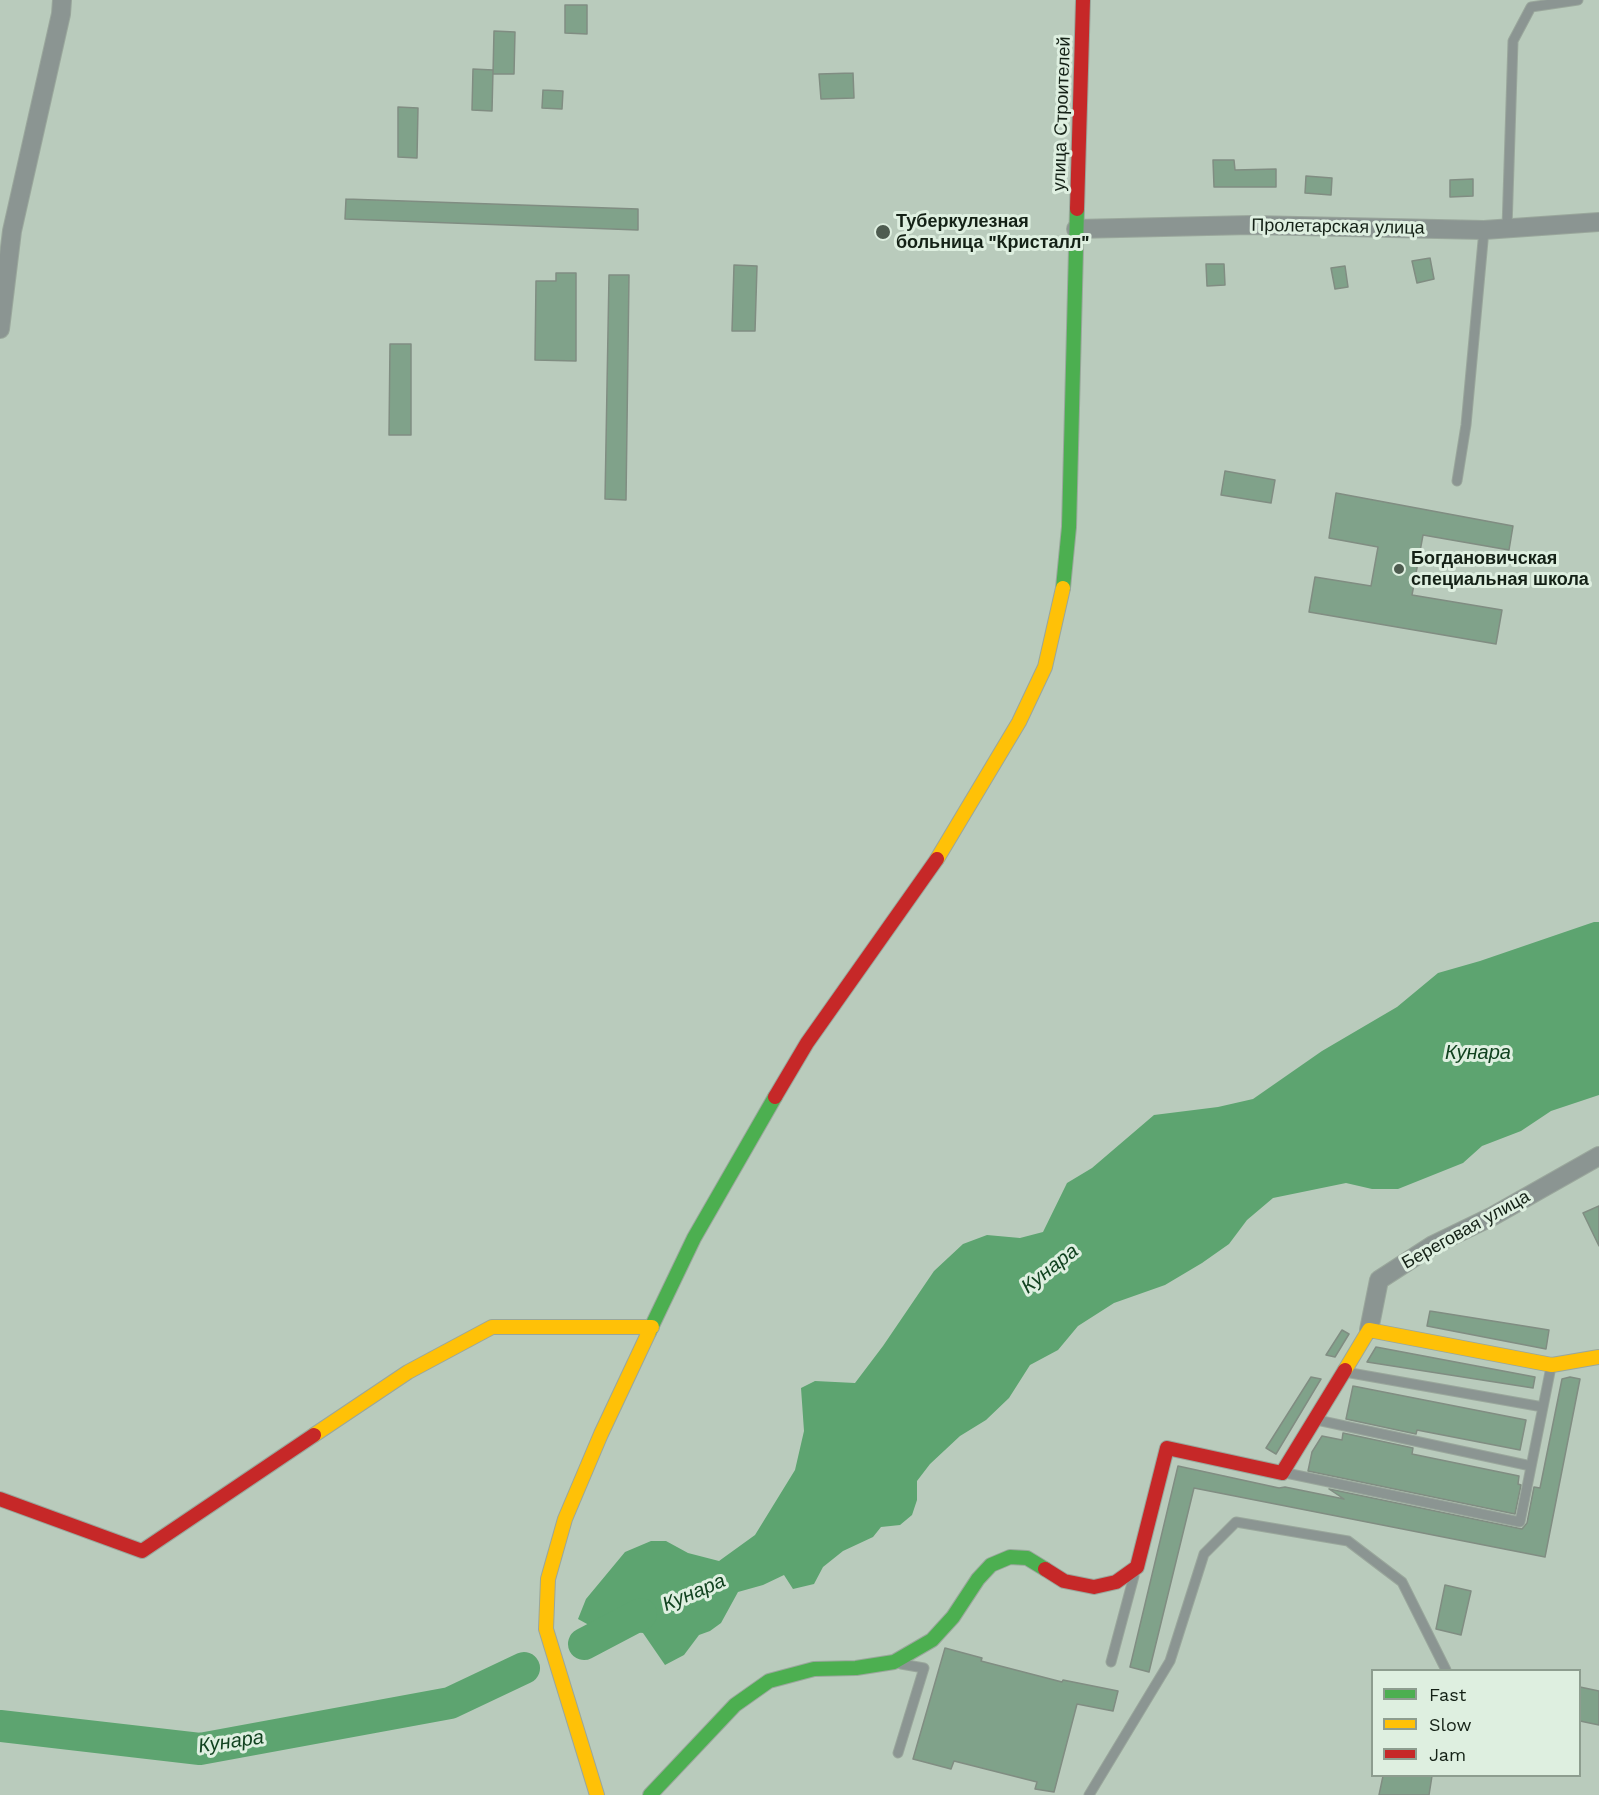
<!DOCTYPE html>
<html>
<head>
<meta charset="utf-8">
<style>
  body { margin:0 }
  #map { position:relative; width:1599px; height:1795px; overflow:hidden; background:#b9cbbc; font-family:"Work Sans",sans-serif }
  canvas { display:block }
  .legend { position:absolute; left:1371px; top:1669px; width:210px; height:108px; box-sizing:border-box; background:#deefe0; border:2px solid #8d9d8f; margin:0; padding:8px 10px; list-style:none; font-size:18px; color:#142116 }
  .legend li { display:flex; align-items:center; gap:12px; height:30px }
  .legend b { width:30px; border:2px solid #8d9d8f }
</style>
</head>
<body>
<div id="map">
<canvas width="1599" height="1795"></canvas>
<ul class="legend">
<li><b style="height:8px;background:#4caf50"></b>Fast</li>
<li><b style="height:8px;background:#ffc107"></b>Slow</li>
<li><b style="height:8px;background:#c62828"></b>Jam</li>
</ul>
</div>
<script>
const c = document.querySelector('canvas').getContext('2d');
c.lineJoin = 'round';
function paint(path, color) { c.fillStyle = color; c.fill(path, 'evenodd'); }
const toPath = rows => new Path2D(rows.map(r => 'M' + r).join(''));
function trace(path, color, width, dash) { c.strokeStyle = color; c.lineWidth = width; c.lineCap = dash ? 'butt' : 'round'; c.setLineDash(dash || []); c.stroke(path); }
function label(font, color, halo, rows, align = 'center') {
  c.font = font + ' "Work Sans",sans-serif'; c.lineWidth = 6; c.setLineDash([]); c.textBaseline = 'middle'; c.strokeStyle = halo; c.fillStyle = color; for (const [text, x, y, turn = 0] of rows) {
    c.save(); c.translate(x, y); c.rotate((+turn || 0) * Math.PI / 180); c.textAlign = isNaN(turn) ? turn : align; if (halo) c.strokeText(text, 0, 0); c.fillText(text, 0, 0); c.restore();
  }
}
paint(toPath([
  [1594,922,1599,922,1599,1095,1551,1111,1521,1131,1482,1146,1463,1163,1398,1189,1372,1189,1346,1183,1273,1198,1247,1220,1229,1244,1202,1263,1165,1285,1114,1303,1078,1326,1058,1350,1030,1365,1009,1398,986,1420,960,1436,930,1464,917,1481,917,1500,912,1515,900,1525,881,1527,873,1537,843,1551,823,1567,814,1584,793,1589,784,1575,763,1585,738,1592,721,1623,710,1631,699,1635,684,1655,665,1665,643,1633,626,1631,607,1635,578,1619,586,1599,625,1552,651,1541,666,1541,688,1553,719,1561,755,1535,795,1470,804,1431,801,1388,815,1381,855,1383,883,1346,934,1271,963,1244,987,1235,1020,1238,1043,1232,1067,1183,1092,1168,1154,1115,1218,1107,1253,1099,1322,1051,1397,1007,1438,973,1480,961]
]), '#5da470');
trace(toPath([
  [584,1644,641,1614],
  [0,1726,200,1749,450,1703,524,1668]
]), '#5da470', 32);
const building = toPath([
  [565,5,587,5,587,34,565,33,565,5],
  [494,31,515,32,514,74,493,74,494,31],
  [473,69,493,70,492,111,472,110,473,69],
  [853,73,854,98,821,99,819,74,853,73],
  [543,90,563,91,562,109,542,108,543,90],
  [398,107,418,108,417,158,398,157,398,107],
  [1213,160,1234,160,1235,170,1276,169,1276,187,1214,187,1213,160],
  [1306,176,1332,178,1331,195,1305,193,1306,176],
  [1473,179,1473,196,1450,197,1450,180,1473,179],
  [346,199,638,209,638,230,345,219,346,199],
  [1430,258,1434,279,1417,283,1412,261,1430,258],
  [1206,264,1224,264,1225,285,1207,286,1206,264],
  [734,265,757,266,755,331,732,331,734,265],
  [1345,266,1348,287,1335,289,1331,268,1345,266],
  [556,273,576,273,576,361,535,360,536,281,556,281,556,273],
  [609,275,629,275,626,500,605,499,609,275],
  [390,344,411,344,411,435,389,435,390,344],
  [1225,471,1275,480,1271,503,1221,495,1225,471],
  [1336,493,1513,526,1509,550,1423,535,1412,595,1502,610,1496,644,1309,612,1315,577,1371,586,1378,547,1329,538,1336,493],
  [1599,1206,1599,1246,1583,1213,1599,1206],
  [1430,1311,1549,1330,1546,1349,1427,1326,1430,1311],
  [1342,1330,1349,1334,1335,1357,1326,1355,1342,1330],
  [1376,1347,1535,1377,1533,1388,1367,1362,1376,1347],
  [1311,1377,1321,1379,1276,1454,1266,1448,1311,1377],
  [1570,1377,1580,1379,1545,1557,1194,1488,1149,1672,1130,1667,1178,1466,1279,1488,1285,1487,1344,1499,1329,1489,1522,1529,1527,1523,1534,1487,1540,1488,1562,1379,1570,1377],
  [1353,1386,1526,1420,1520,1450,1417,1430,1416,1434,1346,1419,1353,1386],
  [1343,1433,1413,1448,1412,1454,1519,1476,1518,1484,1521,1485,1515,1514,1308,1471,1312,1452,1322,1436,1342,1440,1343,1433],
  [1445,1585,1471,1591,1461,1635,1436,1629,1445,1585],
  [945,1648,982,1658,981,1661,1062,1682,1063,1680,1118,1691,1113,1711,1077,1704,1054,1792,1035,1789,1037,1782,954,1761,951,1769,913,1759,945,1648],
  [1580,1687,1599,1691,1599,1725,1580,1721,1580,1687],
  [1383,1776,1432,1776,1429,1795,1379,1795,1383,1776]
]);
paint(building, '#80a28a');
trace(building, '#808d82', 1.5);
const lane = toPath([
  [1507,228,1513,41,1531,7,1578,0],
  [1457,481,1466,425,1484,230],
  [1345,1372,1543,1407],
  [1317,1420,1531,1466],
  [1286,1473,1520,1522,1551,1367],
  [1111,1662,1134,1576],
  [898,1753,924,1668,901,1664],
  [1089,1795,1170,1661,1204,1554,1236,1522,1348,1541,1402,1582,1446,1670]
]);
const street = toPath([
  [1076,229,1251,225,1484,230,1599,222],
  [0,329,12,231,61,14,62,0],
  [1369,1330,1379,1280,1433,1245,1493,1216,1599,1156]
]);
const fast = toPath([
  [1063,588,1069,527,1077,209],
  [649,1332,694,1238,775,1097],
  [650,1795,735,1705,769,1681,814,1669,856,1668,894,1662,932,1640,953,1617,978,1579,991,1565,1010,1557,1027,1558,1045,1569]
]);
const slow = toPath([
  [937,859,1019,722,1045,667,1063,588],
  [1345,1370,1369,1330,1552,1365,1599,1357],
  [314,1435,408,1372,492,1327,652,1327],
  [597,1795,546,1629,548,1579,565,1519,601,1434,649,1332]
]);
const jam = toPath([
  [1077,209,1083,0],
  [775,1097,807,1043,937,859],
  [0,1499,142,1551,314,1435],
  [1045,1569,1064,1581,1094,1587,1116,1582,1137,1567,1167,1448,1282,1473,1345,1370]
]);
trace(lane, '#9aa79c', 11);
trace(street, '#9aa79c', 20);
trace(fast, '#9aa79c', 16);
trace(slow, '#9aa79c', 16);
trace(jam, '#9aa79c', 16);
trace(lane, '#8b9592', 9);
trace(street, '#8b9592', 18);
trace(fast, '#4caf50', 14);
trace(slow, '#ffc107', 14);
trace(jam, '#c62828', 14);
for (const [x, y, r, color] of [
  [883,232,8,"#4e5c50"],
  [1399,569,6,"#4e5c50"]
]) { const dot = new Path2D(); dot.arc(x, y, r, 0, 2 * Math.PI); c.fillStyle = color; c.fill(dot); trace(dot, '#deefe0', 2); }
label('18px', '#142116', '#deefe0', [
  ["улица Строителей",1062,114,-88],
  ["Пролетарская улица",1338,227,1],
  ["Береговая улица",1466,1230,-29]
]);
label('bold 18px', '#142116', '#deefe0', [
  ["Туберкулезная",896,222],
  ["больница \"Кристалл\"",896,243],
  ["Богдановичская",1411,559],
  ["специальная школа",1411,580]
], 'left');
label('italic 20px', '#11421f', '#deefe0', [
  ["Кунара",1478,1053],
  ["Кунара",1050,1269,-38],
  ["Кунара",694,1593,-23],
  ["Кунара",231,1742,-8]
]);
</script>
</body>
</html>
